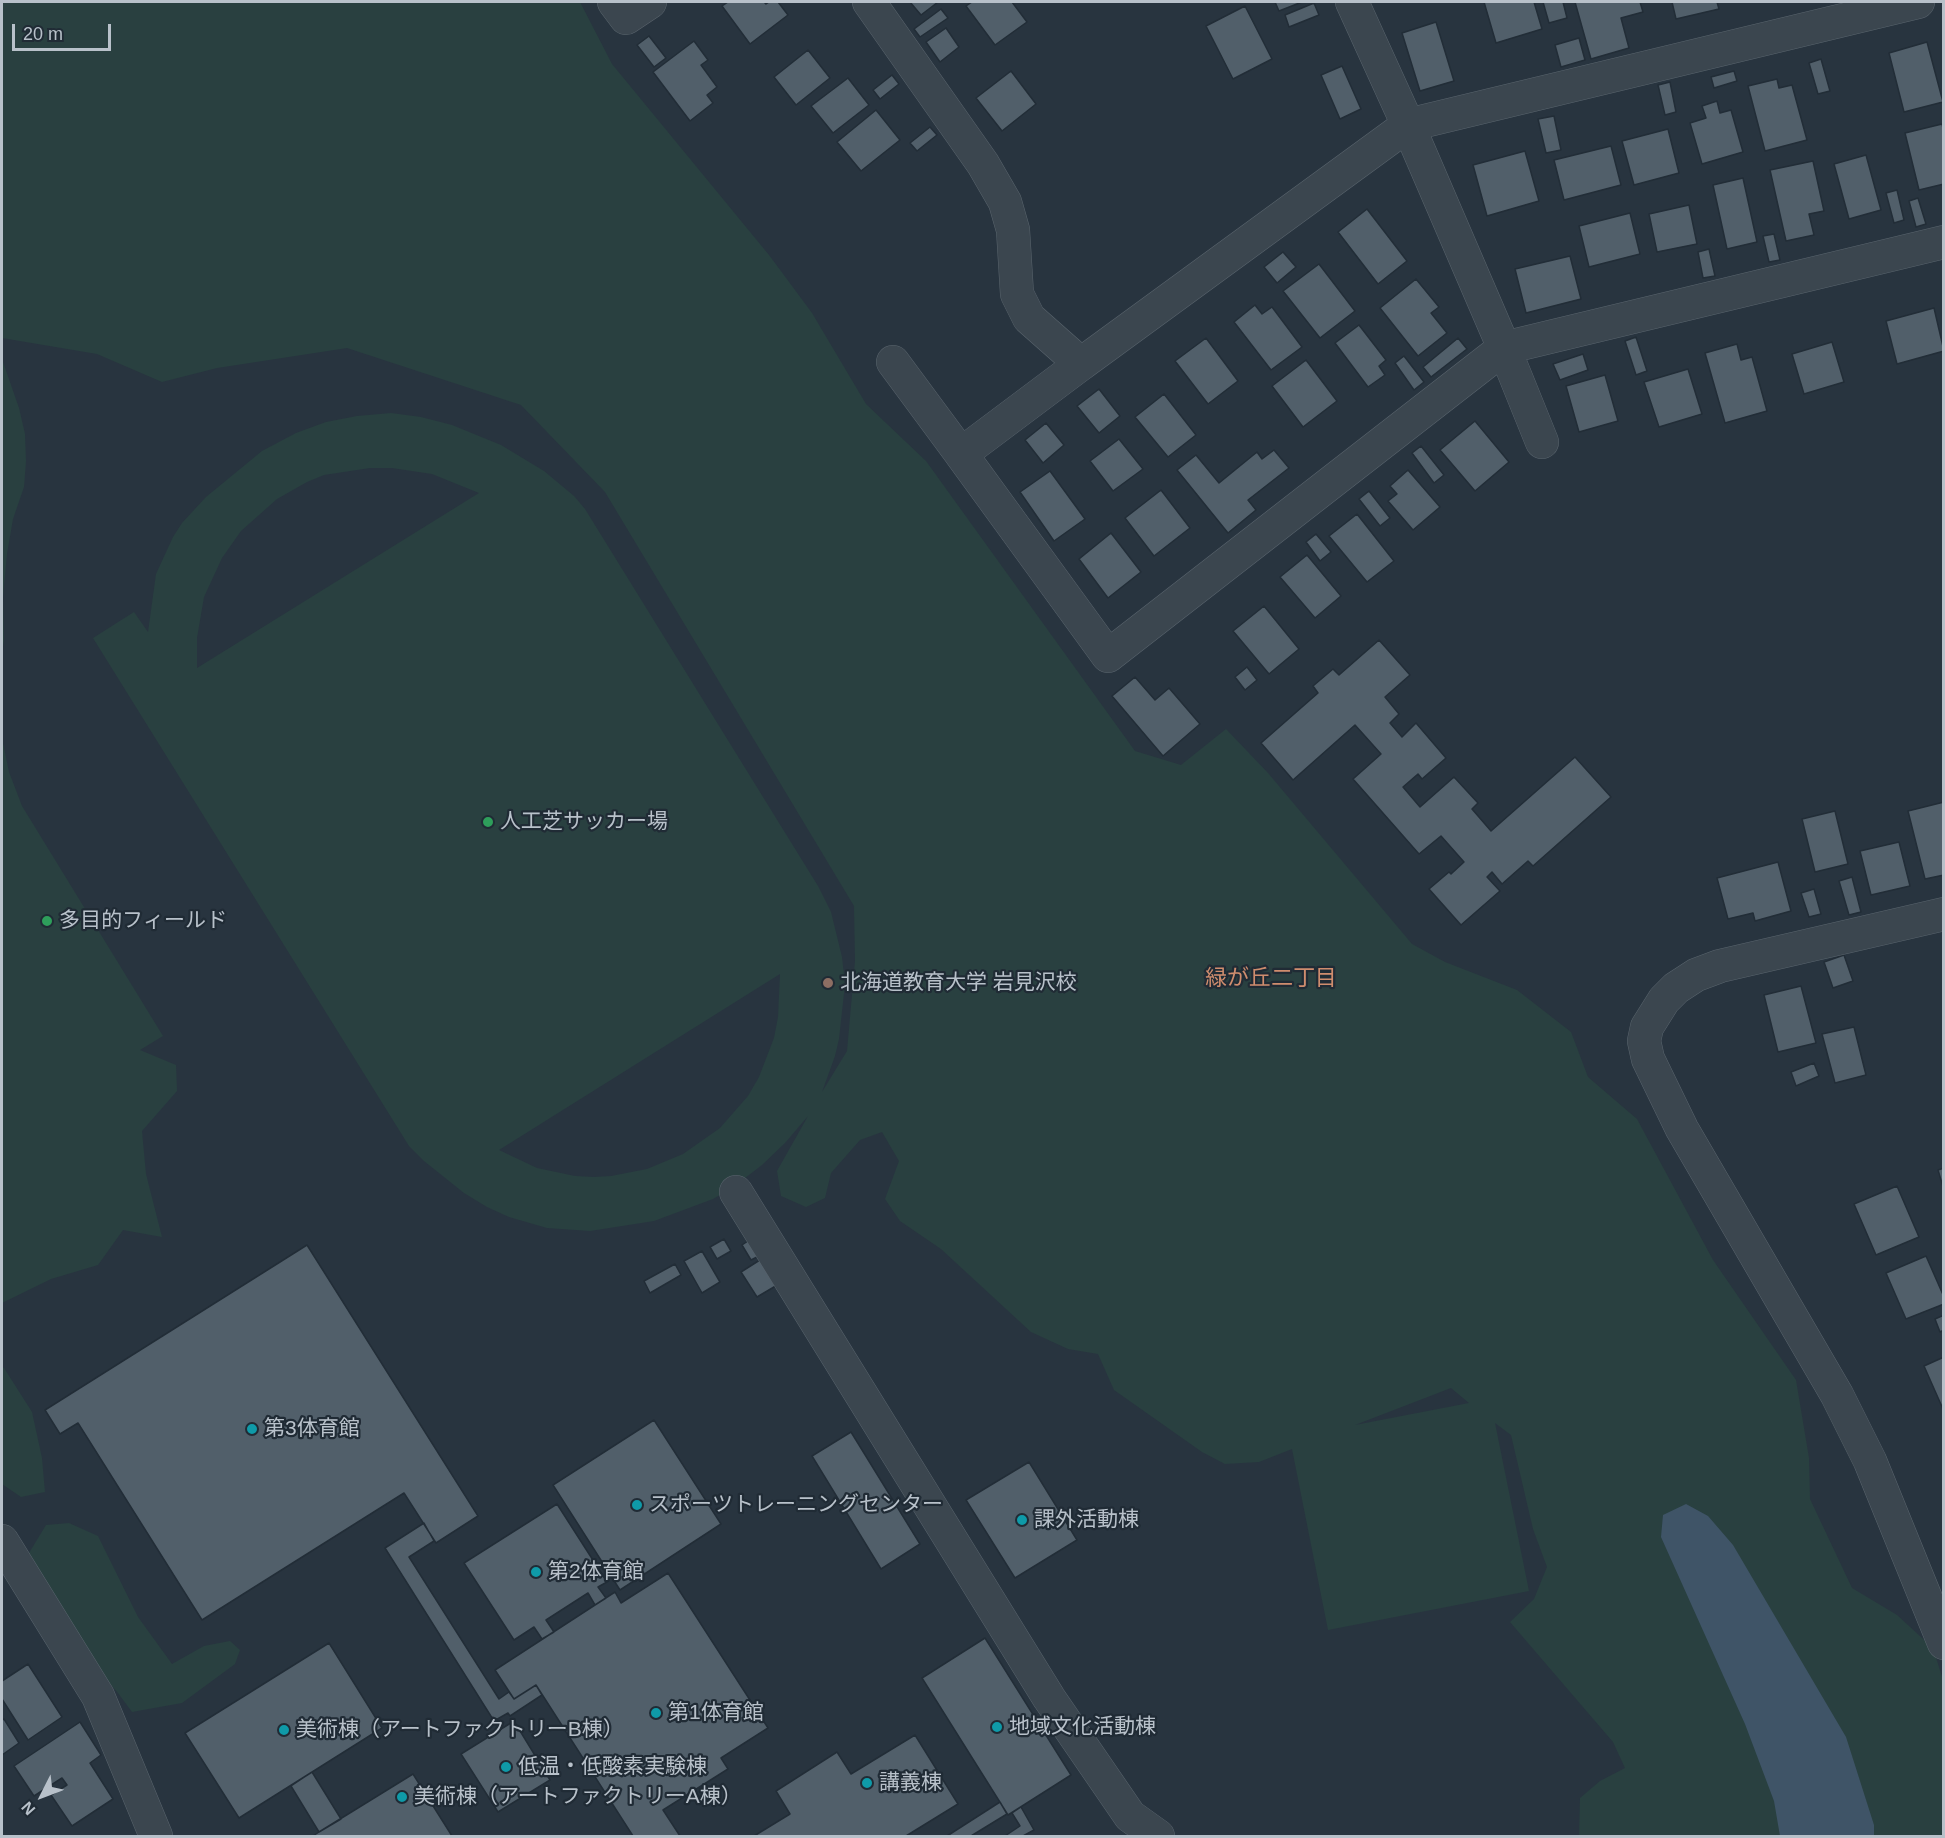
<!DOCTYPE html>
<html>
<head>
<meta charset="utf-8">
<style>
  body { margin:0 }
  #map { position:relative; width:1945px; height:1838px; overflow:hidden; background:#28343f; font-family:Helvetica,sans-serif }
  canvas { display:block }
  .frame { position:absolute; inset:0; border:3px solid #b8c1ca; pointer-events:none }
  .north { position:absolute; left:12px; top:1766px; width:60px; height:60px; -webkit-text-stroke:4px #202b35; paint-order:stroke; rotate:228deg; font-size:16px; font-weight:700; line-height:24px; text-align:center; color:#b8c1ca }
  .north::after { content:''; display:block; margin:auto; width:21px; height:27px; background:#b8c1ca; clip-path:polygon(50% 0,100% 100%,50% 72%,0 100%) }
  .scale { position:absolute; left:12px; top:24px; width:99px; height:27px; box-sizing:border-box; border:3px solid #b8c1ca; border-top:0; padding-left:8px; font-size:18px; line-height:21px; white-space:nowrap; color:#b8c1ca; -webkit-text-stroke:4px #202b35; paint-order:stroke }
</style>
</head>
<body>
<div id="map">
<canvas width="1945" height="1838"></canvas>
<div class="frame"></div>
<div class="north">N</div>
<div class="scale">20 m</div>
</div>
<script>
const c = document.querySelector('canvas').getContext('2d');
c.lineJoin = 'round';
function paint(path, color) { c.fillStyle = color; c.fill(path, 'evenodd'); }
const toPath = rows => new Path2D(rows.map(r => 'M' + r).join(''));
function trace(path, color, width, dash) { c.strokeStyle = color; c.lineWidth = width; c.lineCap = dash ? 'butt' : 'round'; c.setLineDash(dash || []); c.stroke(path); }
function label(font, color, halo, rows, align = 'center') {
  c.font = font + ' Helvetica,"Noto Sans JP",sans-serif'; c.lineWidth = 4.5; c.setLineDash([]); c.textBaseline = 'middle'; c.strokeStyle = halo; c.fillStyle = color; for (const [text, x, y, turn = 0] of rows) {
    c.save(); c.translate(x, y); c.rotate((+turn || 0) * Math.PI / 180); c.textAlign = isNaN(turn) ? turn : align; if (halo) c.strokeText(text, 0, 0); c.fillText(text, 0, 0); c.restore();
  }
}
paint(toPath([
  [2,2,580,2,612,64,769,255,812,313,866,404,926,461,1135,751,1181,765,1226,729,1268,773,1412,944,1445,962,1517,990,1571,1032,1588,1077,1637,1119,1713,1260,1796,1380,1809,1458,1810,1499,1852,1588,1897,1615,1933,1648,1943,1680,1943,1836,1579,1836,1580,1798,1600,1781,1625,1768,1613,1742,1510,1622,1534,1599,1547,1567,1533,1529,1511,1435,1495,1423,1529,1591,1328,1630,1292,1449,1259,1462,1225,1464,1202,1452,1114,1390,1098,1354,1068,1349,1031,1332,941,1249,900,1221,885,1199,899,1161,882,1132,860,1140,831,1173,825,1198,806,1207,781,1196,777,1171,808,1116,785,1143,762,1165,732,1188,713,1199,654,1221,590,1231,547,1228,509,1217,487,1207,464,1193,424,1161,409,1146,93,638,134,612,148,632,156,574,173,537,182,523,206,497,262,451,296,433,326,422,357,416,391,413,421,417,452,425,501,445,544,471,574,496,585,509,818,886,831,912,842,957,845,984,839,1039,835,1056,822,1092,847,1051,855,961,854,906,605,492,521,405,347,348,217,368,162,382,97,354,2,338],
  [370,468,392,468,432,474,479,493,197,668,197,638,204,597,222,558,241,531,277,499,307,482,324,475],
  [780,974,778,1017,774,1038,759,1077,748,1096,720,1128,683,1154,647,1169,611,1176,594,1177,575,1176,537,1168,499,1150],
  [1451,1388,1469,1403,1355,1425],
  [2,359,19,408,25,434,26,461,24,487,13,519,7,554,3,597,4,640,2,653],
  [2,738,9,772,22,806,163,1036,140,1050,176,1065,177,1091,142,1131,146,1174,162,1237,123,1230,98,1265,51,1279,2,1303],
  [2,1367,4,1368,32,1412,42,1458,45,1492,21,1497,2,1484],
  [69,1523,98,1536,138,1617,172,1664,204,1646,230,1641,240,1650,235,1664,182,1703,132,1712,118,1693,86,1657,29,1553,46,1525]
]), '#294040');
paint(toPath([
  [1686,1504,1708,1516,1733,1545,1846,1737,1874,1825,1874,1836,1780,1836,1774,1801,1745,1724,1661,1537,1663,1515]
]), '#3f5467');
const building = toPath([
  [728,2,764,2,766,4,769,2,778,2,788,15,750,44,722,6,728,2],
  [910,2,938,2,921,15,910,2],
  [972,2,1012,2,1027,22,995,45,966,6,972,2],
  [1275,2,1302,2,1279,11,1275,2],
  [1484,2,1534,2,1542,29,1496,43,1484,2],
  [1543,2,1563,2,1567,18,1549,23,1543,2],
  [1575,2,1640,2,1643,12,1621,18,1629,48,1591,59,1575,2],
  [1672,2,1717,2,1719,9,1676,19,1672,2],
  [1314,3,1319,15,1289,27,1285,15,1314,3],
  [1245,6,1272,59,1233,79,1206,26,1245,6],
  [941,9,948,18,920,37,914,29,941,9],
  [1436,22,1454,81,1420,91,1402,33,1436,22],
  [946,28,959,47,940,62,926,42,946,28],
  [649,36,666,58,654,67,637,45,649,36],
  [1579,38,1585,60,1561,67,1555,45,1579,38],
  [694,41,708,60,701,65,717,87,707,95,713,103,690,121,653,72,694,41],
  [1927,42,1943,102,1904,112,1889,53,1927,42],
  [808,50,830,78,796,105,774,77,808,50],
  [1821,59,1830,91,1818,94,1809,63,1821,59],
  [1342,66,1361,109,1340,119,1321,75,1342,66],
  [1011,71,1036,104,1002,131,976,98,1011,71],
  [1734,71,1737,81,1714,88,1711,77,1734,71],
  [892,75,899,84,880,99,873,90,892,75],
  [848,78,869,105,833,133,811,106,848,78],
  [1777,79,1779,88,1792,85,1807,140,1765,151,1748,86,1777,79],
  [1670,82,1676,112,1665,115,1658,85,1670,82],
  [1717,101,1720,113,1731,110,1743,152,1702,164,1690,123,1706,118,1702,106,1717,101],
  [876,110,900,140,861,171,837,142,876,110],
  [1554,116,1561,150,1546,153,1538,119,1554,116],
  [1942,124,1944,132,1944,184,1919,190,1905,133,1942,124],
  [930,127,937,135,917,151,910,143,930,127],
  [1668,129,1679,173,1634,185,1622,141,1668,129],
  [1611,146,1621,185,1564,200,1554,160,1611,146],
  [1525,151,1539,201,1487,216,1473,165,1525,151],
  [1866,155,1881,210,1849,219,1834,164,1866,155],
  [1813,161,1824,211,1809,214,1814,235,1786,241,1770,170,1813,161],
  [1743,178,1757,242,1727,249,1713,185,1743,178],
  [1897,190,1904,220,1894,223,1886,193,1897,190],
  [1918,198,1926,224,1916,227,1909,201,1918,198],
  [1689,205,1697,244,1657,252,1649,214,1689,205],
  [1367,209,1407,261,1378,284,1338,232,1367,209],
  [1630,213,1640,254,1589,267,1579,226,1630,213],
  [1774,234,1780,260,1769,262,1763,236,1774,234],
  [1709,249,1715,276,1703,278,1698,252,1709,249],
  [1283,252,1296,267,1277,283,1264,267,1283,252],
  [1570,256,1581,299,1526,313,1515,269,1570,256],
  [1319,264,1355,311,1320,338,1283,291,1319,264],
  [1416,279,1439,307,1431,313,1447,333,1418,356,1380,308,1416,279],
  [1255,305,1262,314,1272,307,1302,347,1271,370,1234,322,1255,305],
  [1934,308,1944,351,1897,364,1886,321,1934,308],
  [1359,325,1386,360,1379,366,1385,375,1368,387,1335,343,1359,325],
  [1636,337,1647,371,1636,375,1625,341,1636,337],
  [1206,338,1238,381,1208,404,1175,361,1206,338],
  [1458,338,1467,349,1431,377,1423,367,1458,338],
  [1832,342,1844,382,1804,394,1792,354,1832,342],
  [1737,344,1741,360,1752,357,1767,411,1725,423,1705,353,1737,344],
  [1583,354,1588,370,1560,380,1553,364,1583,354],
  [1404,356,1424,382,1414,390,1395,363,1404,356],
  [1306,360,1337,401,1303,427,1272,386,1306,360],
  [1688,369,1702,414,1659,427,1644,382,1688,369],
  [1605,375,1618,421,1579,432,1566,386,1605,375],
  [1099,389,1120,416,1099,433,1077,406,1099,389],
  [1164,394,1196,435,1168,457,1135,417,1164,394],
  [1475,421,1509,462,1475,491,1440,450,1475,421],
  [1046,423,1064,445,1043,463,1025,440,1046,423],
  [1119,439,1143,469,1113,491,1090,461,1119,439],
  [1421,446,1444,475,1434,483,1412,453,1421,446],
  [1274,450,1289,468,1248,500,1256,510,1228,533,1177,470,1196,455,1219,483,1257,452,1262,459,1274,450],
  [1408,470,1440,507,1413,530,1388,501,1397,494,1390,486,1408,470],
  [1050,471,1085,519,1054,541,1020,492,1050,471],
  [1161,490,1190,528,1154,556,1125,518,1161,490],
  [1369,491,1390,518,1380,526,1359,499,1369,491],
  [1357,514,1394,561,1367,582,1329,536,1357,514],
  [1111,533,1141,572,1108,598,1079,559,1111,533],
  [1316,534,1331,552,1320,561,1306,542,1316,534],
  [1307,555,1341,596,1315,618,1280,577,1307,555],
  [1264,606,1299,649,1269,674,1233,631,1264,606],
  [1379,640,1410,675,1385,697,1399,714,1390,723,1402,737,1416,723,1446,758,1422,779,1418,774,1403,787,1420,807,1454,777,1478,803,1472,809,1491,831,1575,757,1611,797,1533,866,1528,861,1502,884,1492,872,1487,877,1500,891,1461,925,1429,889,1449,872,1451,874,1464,862,1441,836,1419,854,1353,779,1381,754,1355,725,1293,780,1261,743,1318,693,1313,686,1333,669,1339,675,1379,640],
  [1247,667,1257,680,1245,690,1235,677,1247,667],
  [1135,677,1155,700,1169,688,1200,724,1163,756,1112,696,1135,677],
  [1944,802,1944,875,1925,879,1908,811,1944,802],
  [1835,811,1848,864,1815,872,1802,819,1835,811],
  [1899,842,1910,886,1871,895,1860,851,1899,842],
  [1778,862,1791,911,1755,921,1753,913,1728,919,1717,878,1778,862],
  [1852,877,1861,912,1849,915,1839,881,1852,877],
  [1814,889,1821,914,1809,917,1801,893,1814,889],
  [1844,955,1853,981,1833,988,1824,962,1844,955],
  [1801,986,1816,1043,1778,1052,1764,995,1801,986],
  [1854,1027,1866,1075,1835,1083,1822,1034,1854,1027],
  [1814,1063,1819,1076,1796,1086,1791,1072,1814,1063],
  [1944,1168,1944,1190,1938,1170,1944,1168],
  [1897,1186,1919,1237,1876,1255,1854,1204,1897,1186],
  [724,1239,731,1251,717,1259,710,1247,724,1239],
  [751,1239,761,1255,751,1260,742,1245,751,1239],
  [307,1245,478,1516,436,1543,404,1493,202,1620,78,1423,60,1434,45,1410,307,1245],
  [702,1251,720,1282,702,1293,684,1261,702,1251],
  [1926,1256,1944,1297,1944,1304,1906,1319,1886,1273,1926,1256],
  [763,1258,779,1284,757,1297,741,1272,763,1258],
  [675,1264,681,1275,650,1293,644,1281,675,1264],
  [1944,1315,1944,1330,1940,1332,1935,1319,1944,1315],
  [1944,1357,1944,1409,1943,1409,1924,1366,1944,1357],
  [654,1420,721,1524,620,1590,553,1485,654,1420],
  [851,1432,920,1544,881,1569,812,1456,851,1432],
  [1029,1462,1077,1540,1015,1578,966,1500,1029,1462],
  [557,1504,607,1582,598,1587,606,1598,595,1605,588,1593,546,1620,554,1632,542,1639,534,1627,514,1640,464,1563,557,1504],
  [424,1523,434,1541,409,1557,499,1699,509,1692,514,1699,536,1685,542,1695,510,1716,508,1713,494,1721,385,1548,424,1523],
  [668,1573,768,1728,721,1758,728,1769,663,1810,680,1836,633,1836,536,1685,514,1699,495,1670,615,1592,621,1603,668,1573],
  [985,1638,1071,1775,1008,1815,922,1678,985,1638],
  [329,1643,382,1728,239,1818,185,1733,329,1643],
  [28,1664,62,1717,28,1740,2,1699,2,1681,28,1664],
  [4,1719,19,1743,2,1755,2,1720,4,1719],
  [514,1721,550,1780,498,1812,461,1754,514,1721],
  [80,1722,101,1755,90,1763,113,1799,72,1826,51,1795,67,1785,62,1778,34,1796,14,1766,80,1722],
  [915,1735,958,1804,906,1836,754,1836,790,1814,776,1791,837,1752,851,1774,915,1735],
  [312,1772,341,1819,319,1832,291,1786,312,1772],
  [413,1774,452,1836,313,1836,319,1832,413,1774],
  [1000,1802,1007,1814,971,1836,947,1836,1000,1802],
  [1021,1807,1034,1830,1023,1836,1005,1836,1020,1826,1012,1813,1021,1807]
]);
paint(building, '#515f6a');
trace(building, '#222d37', 1.5);
const minor = toPath([
  [614,2,626,18,650,2],
  [869,2,983,164,1005,202,1013,230,1017,294,1029,318,1081,364,961,454,893,362],
  [1352,2,1408,125,1918,2],
  [1542,442,1504,348,1944,242],
  [961,454,1108,656,1504,348,1408,125,1081,364],
  [1944,914,1720,966,1696,975,1676,988,1664,1000,1647,1027,1644,1041,1648,1059,1682,1129,1837,1395,1870,1461,1944,1643],
  [736,1192,1049,1698,1130,1816,1158,1836],
  [2,1541,98,1696,156,1836]
]);
trace(minor, '#59646d', 34);
trace(minor, '#3b464f', 33);
for (const [x, y, r, color] of [
  [488,822,6,"#2e9e5b"],
  [47,921,6,"#2e9e5b"],
  [828,983,6,"#8d6e63"],
  [252,1429,6,"#0f9aa8"],
  [637,1505,6,"#0f9aa8"],
  [1022,1520,6,"#0f9aa8"],
  [536,1572,6,"#0f9aa8"],
  [656,1713,6,"#0f9aa8"],
  [997,1727,6,"#0f9aa8"],
  [284,1730,6,"#0f9aa8"],
  [506,1767,6,"#0f9aa8"],
  [867,1783,6,"#0f9aa8"],
  [402,1797,6,"#0f9aa8"]
]) { const dot = new Path2D(); dot.arc(x, y, r, 0, 2 * Math.PI); c.fillStyle = color; c.fill(dot); trace(dot, '#202b35', 2); }
label('21px', '#b8c1ca', '#202b35', [
  ["人工芝サッカー場",500,822],
  ["多目的フィールド",59,921],
  ["北海道教育大学 岩見沢校",840,983],
  ["第3体育館",264,1429],
  ["スポーツトレーニングセンター",649,1505],
  ["課外活動棟",1034,1520],
  ["第2体育館",548,1572],
  ["第1体育館",668,1713],
  ["地域文化活動棟",1009,1727],
  ["美術棟（アートファクトリーB棟）",296,1730],
  ["低温・低酸素実験棟",518,1767],
  ["講義棟",879,1783],
  ["美術棟（アートファクトリーA棟）",414,1797]
], 'left');
label('22px', '#cf8d6e', '#202b35', [
  ["緑が丘二丁目",1271,979]
]);
</script>
</body>
</html>
